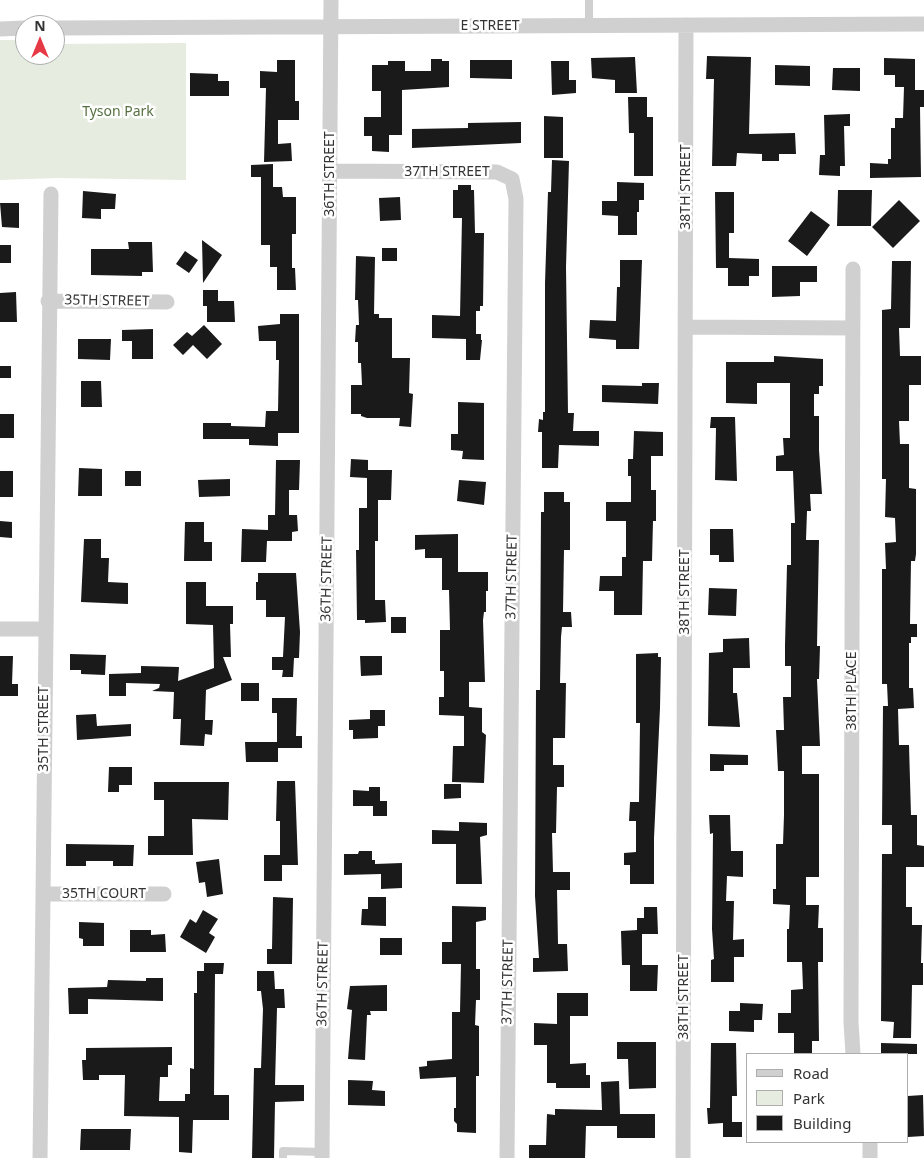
<!DOCTYPE html>
<html>
<head>
<meta charset="utf-8">
<style>
  body { margin:0 }
  #map { position:relative; width:924px; height:1158px; overflow:hidden; background:#fff; font-family:"Noto Sans",sans-serif }
  canvas { display:block }
  .legend { position:absolute; left:746px; top:1053px; width:162px; height:90px; box-sizing:border-box; background:#fff; border:1px solid #adadad; margin:0; padding:6px 9px; list-style:none; font-size:15px; color:#333 }
  .legend li { display:flex; align-items:center; gap:10px; height:25px }
  .legend b { width:25px; border:1px solid #adadad }
  .north { position:absolute; left:15px; top:15px; width:50px; height:50px; box-sizing:border-box; background:#fff; border:1px solid #adadad; border-radius:50%; rotate:0deg; font-size:14px; font-weight:700; line-height:20px; text-align:center; color:#333 }
  .north::after { content:''; display:block; margin:auto; width:18px; height:22px; background:#e63946; clip-path:polygon(50% 0,100% 100%,50% 72%,0 100%) }
</style>
</head>
<body>
<div id="map">
<canvas width="924" height="1158"></canvas>
<ul class="legend">
<li><b style="height:6px;background:#d0d0d0"></b>Road</li>
<li><b style="height:14px;background:#e6ecdf"></b>Park</li>
<li><b style="height:14px;background:#1a1a1a"></b>Building</li>
</ul>
<div class="north">N</div>
</div>
<script>
const c = document.querySelector('canvas').getContext('2d');
c.lineJoin = 'round';
function paint(path, color) { c.fillStyle = color; c.fill(path, 'evenodd'); }
const toPath = rows => new Path2D(rows.map(r => 'M' + r).join(''));
function trace(path, color, width, dash) { c.strokeStyle = color; c.lineWidth = width; c.lineCap = dash ? 'butt' : 'round'; c.setLineDash(dash || []); c.stroke(path); }
function label(font, color, halo, rows, align = 'center') {
  c.font = font + ' "Noto Sans",sans-serif'; c.lineWidth = 5; c.setLineDash([]); c.textBaseline = 'middle'; c.strokeStyle = halo; c.fillStyle = color; for (const [text, x, y, turn = 0] of rows) {
    c.save(); c.translate(x, y); c.rotate((+turn || 0) * Math.PI / 180); c.textAlign = isNaN(turn) ? turn : align; if (halo) c.strokeText(text, 0, 0); c.fillText(text, 0, 0); c.restore();
  }
}
paint(toPath([
  [25,40,25,55,55,55,55,44,186,43,186,180,57,178,0,180,0,40]
]), '#e6ecdf');
paint(toPath([
  [707,56,751,57,749,134,795,133,796,154,779,154,779,161,762,161,762,154,737,153,736,166,712,166,714,79,706,79],
  [635,57,637,93,615,93,615,80,592,78,591,58],
  [884,58,915,59,915,90,924,90,924,107,920,107,921,177,870,178,870,163,888,164,888,159,891,159,891,128,895,128,895,118,903,118,904,87,895,87,895,75,884,75],
  [431,59,442,59,442,61,449,61,449,87,402,90,402,135,389,135,389,152,372,151,372,136,364,136,364,117,381,117,381,91,372,91,372,65,388,65,388,61,405,61,405,71,431,71],
  [277,60,295,60,295,101,299,101,299,120,278,120,278,144,291,143,292,161,264,162,266,88,260,88,260,71,277,72],
  [470,60,512,60,512,79,470,78],
  [551,61,569,61,569,80,576,80,576,93,552,95],
  [775,65,810,66,810,86,775,85],
  [833,68,860,68,860,91,832,90],
  [190,73,218,74,218,81,229,81,229,96,190,96],
  [628,97,647,97,647,117,653,117,653,176,634,176,634,133,629,133],
  [850,114,850,126,844,126,845,166,840,166,840,176,819,175,820,155,825,155,824,115],
  [544,116,563,117,563,158,544,158],
  [521,122,521,143,412,148,412,129,468,128,468,123],
  [552,160,569,161,566,267,568,413,574,413,573,431,599,431,599,446,559,445,558,468,542,468,542,432,538,432,539,419,543,420,543,412,545,412,545,283,548,192,551,192],
  [273,164,273,187,282,187,283,197,296,197,296,234,292,234,292,268,295,268,296,290,277,290,277,267,270,267,270,245,261,245,261,177,251,177,251,165],
  [617,182,644,183,644,200,639,200,639,212,637,212,637,235,618,235,618,216,602,215,602,201,617,201],
  [458,185,471,185,471,190,474,190,475,233,484,233,483,306,480,306,480,311,476,311,476,334,481,334,481,340,482,340,480,360,466,360,466,339,432,338,432,315,460,316,462,218,453,218,453,190,458,190],
  [838,190,872,190,871,226,837,226],
  [83,191,116,194,115,209,101,209,101,219,82,218],
  [715,192,734,192,734,233,729,233,729,258,759,259,759,276,749,276,749,286,728,286,728,268,716,268],
  [400,197,401,220,380,221,379,198],
  [899,200,920,221,893,248,872,227],
  [0,203,19,203,19,228,2,227],
  [811,211,830,225,807,256,788,241],
  [202,240,222,255,203,283],
  [128,242,152,242,153,272,142,272,142,276,91,275,91,249,129,249],
  [0,245,11,245,11,263,0,263],
  [382,248,397,248,397,261,382,261],
  [185,251,198,260,189,273,176,264],
  [356,256,375,257,374,314,379,314,379,318,392,318,392,358,410,358,409,393,413,394,411,427,399,426,400,418,367,418,361,416,361,414,351,414,351,385,362,385,361,363,358,363,358,342,355,342,356,325,359,325,358,300,355,300],
  [620,260,642,260,639,349,616,349,616,340,589,338,590,320,616,321,617,287,620,287],
  [892,261,911,261,910,328,899,328,900,356,921,356,921,385,909,385,909,421,899,421,900,444,909,444,909,488,916,489,916,554,915,561,911,561,910,624,917,624,917,637,911,637,911,643,909,643,909,688,913,688,914,708,898,709,899,745,909,745,911,815,917,815,917,845,924,846,924,867,906,867,906,907,912,907,912,925,922,925,921,963,923,963,923,985,912,985,911,1038,893,1038,894,1022,881,1021,882,854,892,854,892,825,882,825,883,706,888,706,887,684,882,684,882,569,886,569,885,543,896,542,895,518,885,517,886,479,882,479,882,310,891,309],
  [772,266,817,266,817,282,800,282,800,296,772,297],
  [203,290,218,290,218,301,234,301,235,322,207,322,207,306,203,306],
  [16,292,17,322,0,322,0,293],
  [280,314,299,314,299,433,278,433,278,446,249,445,249,439,203,439,203,423,231,423,231,426,265,427,266,411,278,411,279,360,276,360,276,341,259,341,258,326,280,324],
  [204,325,222,344,207,359,193,345,183,355,173,345,187,332,192,336],
  [153,329,153,359,132,359,132,341,122,341,122,330],
  [78,339,111,339,110,360,78,359],
  [774,356,823,359,823,386,819,386,819,394,814,394,814,416,819,416,819,450,822,494,810,494,811,511,807,511,806,540,819,540,817,646,820,646,819,679,817,679,820,746,802,746,802,774,819,774,819,877,806,877,806,905,819,905,818,928,823,928,823,962,818,962,819,1041,812,1041,812,1054,794,1054,794,1033,778,1033,778,1013,791,1013,791,990,803,989,802,962,787,962,787,929,789,929,790,905,773,904,773,889,776,889,776,844,783,844,784,815,784,771,778,771,776,730,784,730,783,697,791,697,791,666,785,666,785,645,787,565,791,565,791,523,795,523,793,471,776,471,776,456,784,455,783,438,790,438,790,383,757,383,757,404,726,403,726,362,774,362],
  [0,366,11,366,11,378,0,378],
  [81,381,101,381,102,407,81,407],
  [642,383,659,383,658,404,602,402,602,385,642,386],
  [458,402,484,403,484,460,462,459,463,451,451,450,451,434,458,434],
  [0,414,14,414,14,438,0,438],
  [711,417,735,417,737,481,715,480,716,428,710,428],
  [634,431,663,432,663,456,651,456,651,490,656,490,656,521,653,521,652,561,643,561,642,615,614,615,614,591,599,591,600,576,622,576,622,557,626,557,626,521,606,521,606,502,631,502,631,476,628,476,628,459,633,459],
  [351,459,368,460,368,470,392,470,391,500,378,500,378,541,375,541,375,600,385,600,386,622,365,623,365,620,357,620,356,550,359,550,359,508,367,508,367,475,367,478,350,477],
  [276,460,300,460,299,490,289,490,289,515,297,515,298,531,292,532,292,541,267,541,266,562,241,562,242,529,268,530,268,515,275,515],
  [79,468,102,469,102,496,78,496],
  [0,471,13,471,13,497,0,497],
  [125,471,141,471,141,486,125,486],
  [230,479,230,496,199,497,198,480],
  [459,480,486,482,484,505,457,501],
  [544,492,564,492,564,502,570,502,570,550,564,550,563,612,571,612,572,627,562,627,561,637,560,683,566,683,565,738,553,738,553,765,564,765,564,787,557,787,556,833,552,833,553,872,570,872,570,890,557,890,558,944,567,944,568,971,533,972,533,958,539,958,535,896,536,690,540,690,541,512,544,512],
  [0,521,12,522,12,538,0,537],
  [185,522,204,522,204,542,212,542,212,561,184,561],
  [710,529,733,529,734,562,719,562,719,555,710,555],
  [458,534,458,572,488,572,488,591,486,591,486,612,484,612,483,620,485,682,469,682,469,707,482,708,482,732,486,735,484,783,452,782,453,746,464,746,464,716,439,715,439,697,444,697,444,671,440,671,440,630,450,630,449,590,442,590,442,558,425,558,425,549,415,550,415,535],
  [84,539,101,539,101,558,109,558,108,582,128,583,128,604,81,602],
  [258,573,296,573,300,632,299,658,294,658,293,677,282,677,283,670,272,670,272,657,283,657,285,617,266,617,266,600,256,600,256,582,258,582],
  [186,582,206,582,206,606,233,606,233,624,230,624,231,657,223,657,232,680,206,690,205,720,213,720,212,735,205,734,204,746,180,745,181,719,173,719,174,692,152,691,159,688,160,684,126,683,126,696,109,696,109,674,141,673,141,666,179,667,178,681,214,668,213,625,186,624],
  [709,588,737,589,736,616,708,615],
  [391,617,406,617,406,633,391,633],
  [749,638,750,668,733,668,733,693,737,693,740,727,708,726,709,653,723,652,723,639],
  [658,653,658,657,661,657,660,708,654,838,654,884,630,884,630,865,624,865,624,853,636,852,636,821,629,821,630,802,639,802,640,723,636,723,636,654],
  [70,654,106,655,105,675,81,674,81,670,70,670],
  [0,656,13,656,12,684,18,684,18,696,0,696],
  [360,656,382,656,382,675,361,676],
  [241,683,259,683,259,701,241,701],
  [272,698,297,698,296,736,302,736,302,748,278,748,278,762,246,762,245,742,277,742,277,713,272,713],
  [370,710,385,710,385,726,378,726,378,738,353,739,353,730,349,730,349,720,370,719],
  [96,714,97,726,131,724,131,736,77,740,76,715],
  [710,754,748,755,748,765,724,765,724,771,710,771],
  [109,767,132,767,132,785,119,785,119,792,108,792],
  [277,781,295,781,298,865,282,865,282,881,264,881,264,855,280,855,280,821,276,821],
  [154,782,229,782,228,820,192,819,193,855,148,855,148,836,164,836,164,800,154,800],
  [444,784,461,784,461,798,444,799],
  [369,787,380,787,380,801,387,801,387,816,373,816,373,806,353,806,353,790,369,791],
  [709,815,730,815,731,851,743,851,743,877,727,876,726,901,734,901,733,940,744,939,744,957,734,957,734,982,711,982,711,960,714,959,712,929,713,833,710,834],
  [459,822,487,823,487,835,480,837,482,884,456,884,456,844,432,844,432,830,459,831],
  [66,844,134,845,133,866,113,866,113,861,86,861,86,866,66,866],
  [359,851,372,851,372,860,375,860,375,864,402,863,402,888,381,889,381,874,344,875,344,854,358,854],
  [219,859,223,894,207,897,205,882,199,883,196,862],
  [273,897,293,898,292,964,267,964,267,949,272,949],
  [368,897,386,897,386,926,361,925,362,909,368,909],
  [452,906,486,907,486,920,476,922,476,969,480,969,480,1000,476,1000,475,1025,479,1026,479,1076,476,1076,476,1133,457,1132,457,1124,454,1121,454,1108,456,1108,456,1077,420,1079,419,1067,427,1066,427,1061,452,1059,452,1012,460,1012,461,964,442,964,442,942,452,942],
  [644,907,657,907,658,934,642,934,642,965,658,965,657,991,630,991,630,965,622,965,621,931,637,930,637,918,644,918],
  [203,910,218,919,209,933,215,937,206,953,180,937,190,919,196,923],
  [79,922,104,923,104,946,83,946,83,939,79,938],
  [130,930,151,930,151,935,165,934,166,952,130,952],
  [380,938,402,938,402,955,380,955],
  [204,963,224,963,223,974,215,974,214,1095,229,1095,229,1120,193,1120,192,1153,179,1152,179,1117,124,1116,125,1075,99,1075,99,1080,83,1080,82,1060,86,1060,86,1048,172,1047,172,1065,168,1065,168,1077,160,1077,159,1101,185,1101,185,1094,190,1094,190,1068,194,1069,194,993,197,993,197,971,204,971],
  [257,971,274,971,275,989,284,989,285,1008,277,1008,275,1085,304,1085,304,1101,275,1102,274,1158,252,1158,254,1068,261,1068,263,1009,261,991,257,991],
  [146,978,163,978,163,1001,88,999,88,1014,69,1014,68,988,107,987,108,980,146,981],
  [387,985,387,1011,370,1011,371,1015,367,1015,365,1060,348,1059,352,1010,347,1009,350,986],
  [557,993,588,993,588,1016,570,1016,570,1064,586,1063,586,1075,590,1075,590,1088,556,1088,556,1083,547,1083,547,1045,534,1045,534,1023,557,1024],
  [740,1003,763,1004,762,1020,754,1020,754,1032,729,1031,729,1011,740,1011],
  [617,1042,656,1042,656,1088,629,1089,628,1059,617,1059],
  [711,1043,736,1043,737,1096,732,1096,732,1122,742,1122,742,1137,723,1137,723,1123,708,1124,707,1108,710,1108],
  [881,1043,917,1044,917,1054,881,1054],
  [348,1080,373,1081,372,1090,385,1091,385,1106,348,1105],
  [619,1081,620,1114,655,1114,655,1138,617,1138,617,1126,586,1126,585,1158,529,1158,529,1145,546,1145,547,1114,555,1115,555,1109,602,1110,601,1082],
  [923,1095,924,1136,908,1137,908,1096],
  [81,1129,131,1129,130,1150,80,1150]
]), '#1a1a1a');
trace(toPath([
  [589,26,589,0],
  [283,1158,283,1151,322,1152]
]), '#d0d0d0', 8);
trace(toPath([
  [55,28,924,24],
  [0,29,25,28],
  [331,171,497,172,512,179,516,199,507,1158],
  [853,269,851,1022,853,1054],
  [48,301,167,302],
  [686,327,853,328],
  [0,629,45,629],
  [43,894,164,894],
  [870,1142,870,1158],
  [40,1158,51,194],
  [322,1158,331,0],
  [683,1158,686,25]
]), '#d0d0d0', 15);
label('14px', '#333', '#fff', [
  ["E STREET",490,26],
  ["37TH STREET",447,172],
  ["36TH STREET",330,174,-90],
  ["38TH STREET",686,187,-90],
  ["35TH STREET",107,301,1],
  ["37TH STREET",512,577,-89],
  ["36TH STREET",327,579,-89],
  ["38TH STREET",685,592,-90],
  ["38TH PLACE",852,691,-90],
  ["35TH STREET",44,729,-90],
  ["35TH COURT",104,894],
  ["37TH STREET",508,982,-89],
  ["36TH STREET",323,984,-89],
  ["38TH STREET",684,997,-90]
]);
label('14px', '#56703f', '#fff', [
  ["Tyson Park",118,112]
]);
</script>
</body>
</html>
